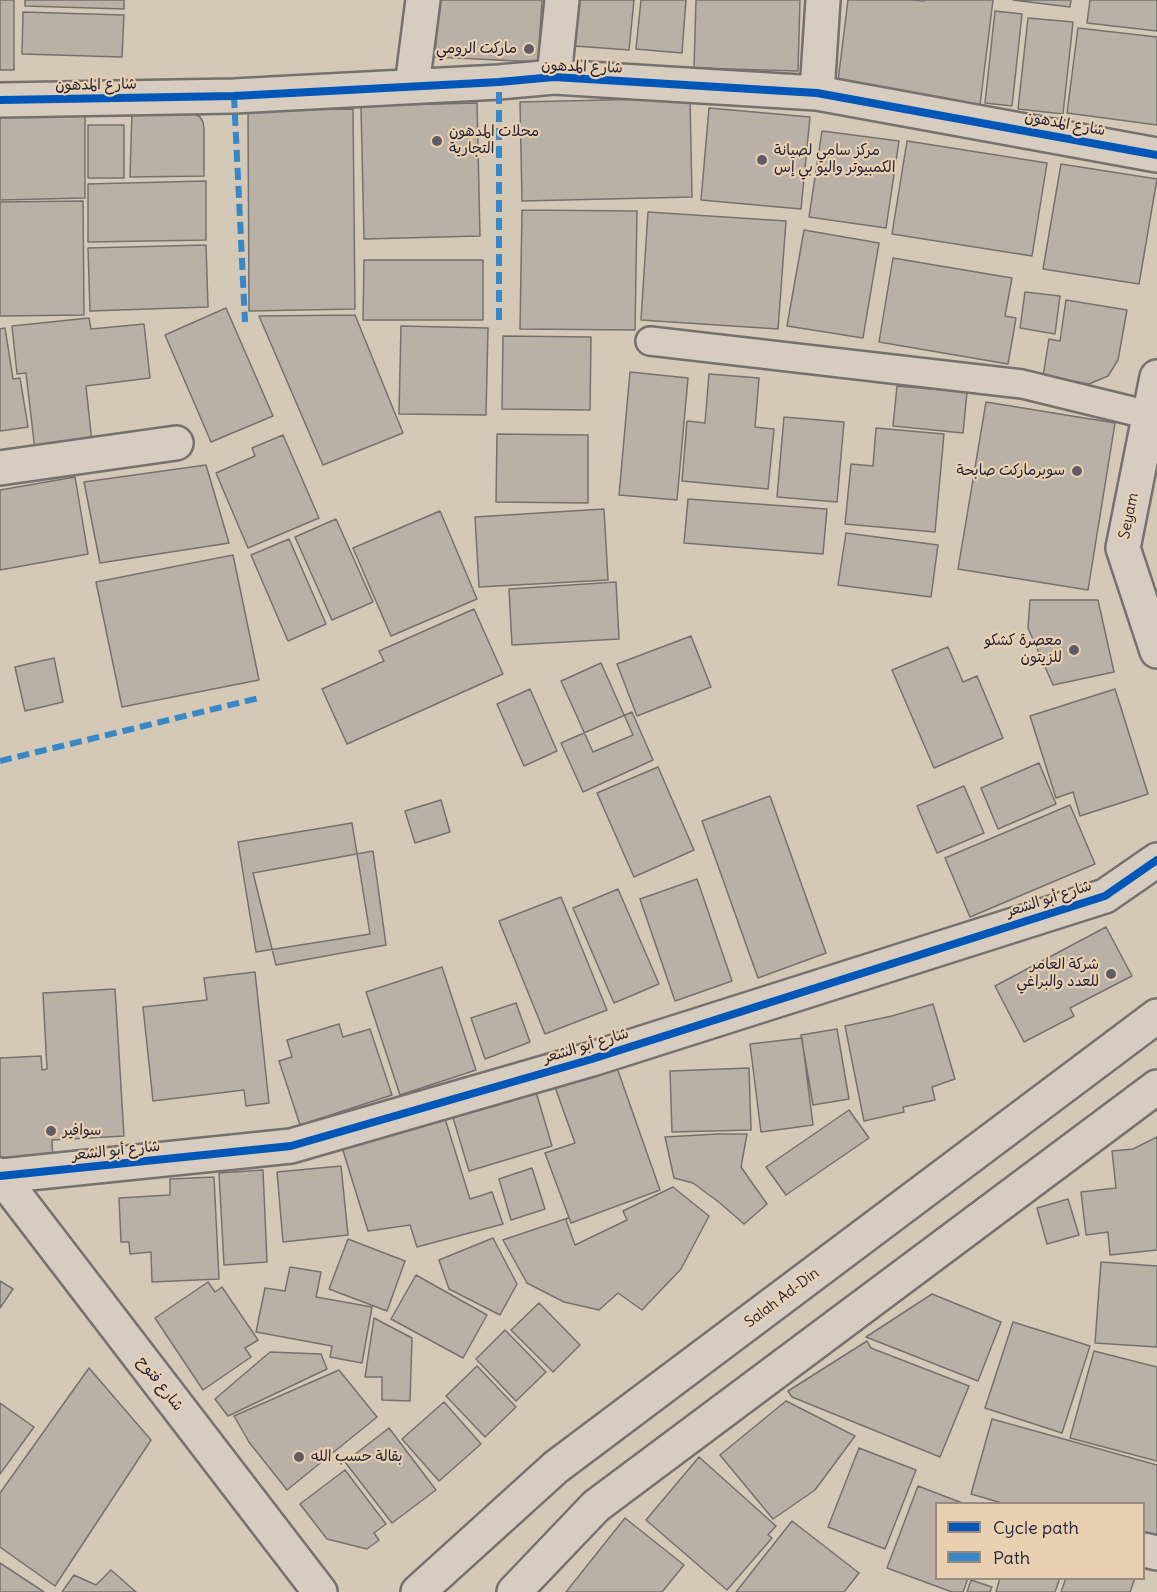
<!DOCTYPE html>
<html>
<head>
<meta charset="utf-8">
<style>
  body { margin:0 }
  #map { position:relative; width:1157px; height:1592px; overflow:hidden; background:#d4c8b7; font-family:Delius,sans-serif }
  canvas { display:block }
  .legend { position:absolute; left:935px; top:1502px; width:210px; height:78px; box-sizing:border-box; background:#e8d0b0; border:2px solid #998a81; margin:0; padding:8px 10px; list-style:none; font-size:18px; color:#22223b }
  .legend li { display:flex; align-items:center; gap:12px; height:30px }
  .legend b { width:30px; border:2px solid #998a81 }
</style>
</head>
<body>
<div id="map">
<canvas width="1157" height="1592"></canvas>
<ul class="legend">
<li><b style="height:8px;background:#0057b8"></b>Cycle path</li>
<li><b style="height:8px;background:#3887c6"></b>Path</li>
</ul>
</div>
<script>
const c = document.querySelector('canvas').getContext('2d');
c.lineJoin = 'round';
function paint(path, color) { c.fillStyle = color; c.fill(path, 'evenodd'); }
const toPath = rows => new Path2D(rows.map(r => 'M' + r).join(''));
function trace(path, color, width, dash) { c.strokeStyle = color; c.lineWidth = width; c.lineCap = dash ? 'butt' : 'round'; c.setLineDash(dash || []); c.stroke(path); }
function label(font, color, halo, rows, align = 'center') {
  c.font = font + ' Delius,"Playpen Sans Arabic",sans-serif'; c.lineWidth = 4.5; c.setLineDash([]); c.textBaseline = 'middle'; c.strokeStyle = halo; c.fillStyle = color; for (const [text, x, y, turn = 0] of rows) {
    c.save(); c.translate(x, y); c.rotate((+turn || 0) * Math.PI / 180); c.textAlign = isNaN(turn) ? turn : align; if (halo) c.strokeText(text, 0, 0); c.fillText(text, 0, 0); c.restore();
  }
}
const building = toPath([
  [0,0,14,0,14,70,0,70,0,0],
  [25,0,124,0,124,9,25,6,25,0],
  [438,0,542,0,538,62,435,57,438,0],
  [578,0,634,0,629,50,575,46,578,0],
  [641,0,686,0,682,53,636,49,641,0],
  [696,0,800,0,798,71,694,68,696,0],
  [848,0,912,0,924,1,925,0,993,0,980,105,837,89,848,0],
  [1013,0,1071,0,1070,7,1013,0],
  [1090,0,1157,0,1157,31,1087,23,1090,0],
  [995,11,1022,14,1012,106,985,103,995,11],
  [23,12,124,15,122,57,22,54,23,12],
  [1028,18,1073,22,1063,114,1018,109,1028,18],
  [1078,28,1157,37,1157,125,1067,113,1078,28],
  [690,98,692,197,522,201,520,102,690,98],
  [477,103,480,236,364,239,361,106,477,103],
  [709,108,810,117,801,209,701,200,709,108],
  [353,109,355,309,249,311,248,110,353,109],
  [0,110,85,110,85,198,0,200,0,110],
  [132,111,193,113,200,117,203,122,204,129,204,176,130,177,132,111],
  [88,125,124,125,124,178,88,178,88,125],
  [822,131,899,141,886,228,809,217,822,131],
  [907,141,1047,163,1032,256,892,234,907,141],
  [1061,164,1157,179,1139,284,1043,269,1061,164],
  [206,181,206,240,88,242,88,184,206,181],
  [83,201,84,315,0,316,0,202,83,201],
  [522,210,637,211,635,330,520,329,522,210],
  [648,212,786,221,778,329,641,320,648,212],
  [804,230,879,243,863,338,787,326,804,230],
  [206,245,208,307,90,311,88,248,206,245],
  [893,258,1012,278,1005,316,1016,318,1008,364,879,342,893,258],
  [364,260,483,260,483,320,363,320,364,260],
  [1025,292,1060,296,1055,334,1020,328,1025,292],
  [1066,300,1127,310,1118,360,1108,376,1089,384,1043,376,1049,339,1060,341,1066,300],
  [226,308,273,416,211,442,165,335,226,308],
  [355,315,403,433,323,465,259,316,355,315],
  [89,318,91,329,144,324,150,378,86,386,93,452,36,459,26,373,17,374,12,326,89,318],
  [401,326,488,328,486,415,399,414,401,326],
  [5,328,13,379,20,378,28,427,0,431,0,329,5,328],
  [503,336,591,337,590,410,502,409,503,336],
  [630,372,688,378,677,500,619,495,630,372],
  [709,374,759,378,755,427,774,429,768,489,682,481,687,421,705,423,709,374],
  [897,386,967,392,963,433,893,426,897,386],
  [986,402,1115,423,1088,590,958,569,986,402],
  [784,417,844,422,837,502,777,497,784,417],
  [876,428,944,434,935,532,845,524,851,464,873,466,876,428],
  [497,434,588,435,588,503,496,502,497,434],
  [283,435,319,518,248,548,216,473,255,456,252,448,283,435],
  [206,465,229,543,100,563,84,482,206,465],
  [75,477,88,554,0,570,0,490,75,477],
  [688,499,827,509,823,554,684,543,688,499],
  [604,509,608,580,479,587,475,517,604,509],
  [440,511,477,599,391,636,353,548,440,511],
  [336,519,373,602,332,620,295,537,336,519],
  [846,533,938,545,931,597,838,585,846,533],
  [289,539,326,624,288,641,251,555,289,539],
  [233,555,259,680,122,707,96,582,233,555],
  [616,582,619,639,512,645,509,589,616,582],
  [1030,600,1098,600,1114,672,1053,685,1028,628,1030,600],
  [474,609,503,674,347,744,322,689,384,661,379,651,474,609],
  [691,636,711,687,637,716,617,664,691,636],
  [948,647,963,682,977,676,1003,738,934,768,892,670,948,647],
  [54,658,63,702,25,711,15,667,54,658],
  [601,663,633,735,593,752,561,681,601,663],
  [530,689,557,751,524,766,497,704,530,689],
  [1115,689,1148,794,1080,816,1073,792,1056,798,1030,716,1115,689],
  [632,712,653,760,583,792,561,743,632,712],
  [1039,763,1056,804,998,829,981,788,1039,763],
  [658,767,694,850,634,877,597,793,658,767],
  [964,786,984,833,937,853,917,806,964,786],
  [770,796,826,953,758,978,702,821,770,796],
  [441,800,450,832,415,843,405,811,441,800],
  [1070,805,1095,864,970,917,945,858,1070,805],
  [352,823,370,934,256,952,238,842,352,823],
  [373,851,386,945,276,965,253,873,373,851],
  [697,879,732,981,675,1001,640,899,697,879],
  [618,889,659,984,614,1003,573,908,618,889],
  [561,897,607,1010,545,1034,499,921,561,897],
  [1106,927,1132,976,1070,1008,1074,1016,1024,1042,995,986,1106,927],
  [442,967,476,1070,400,1095,366,992,442,967],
  [255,972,269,1103,246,1106,244,1090,153,1101,143,1007,207,1000,204,978,255,972],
  [115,989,124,1136,52,1140,53,1162,0,1165,0,1058,41,1056,42,1070,47,1069,43,993,115,989],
  [516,1003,530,1042,485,1059,471,1018,516,1003],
  [933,1004,955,1079,932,1087,935,1100,903,1107,904,1112,864,1121,845,1026,892,1016,933,1004],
  [339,1024,343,1037,370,1029,392,1095,300,1125,279,1061,292,1057,287,1040,339,1024],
  [837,1029,849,1099,813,1105,801,1035,837,1029],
  [802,1038,813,1125,761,1132,750,1044,802,1038],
  [616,1065,660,1190,571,1223,545,1153,575,1143,555,1087,616,1065],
  [749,1068,751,1130,672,1132,670,1071,749,1068],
  [534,1085,552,1146,469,1171,451,1111,534,1085],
  [442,1109,470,1199,492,1192,503,1224,417,1247,410,1225,368,1231,340,1141,442,1109],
  [849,1110,869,1138,786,1195,766,1167,849,1110],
  [717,1134,747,1134,741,1167,767,1204,744,1224,720,1203,693,1183,674,1178,665,1137,717,1134],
  [1157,1137,1157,1250,1110,1255,1108,1232,1086,1235,1081,1192,1116,1188,1112,1151,1133,1149,1157,1137],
  [341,1166,348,1235,283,1242,277,1172,341,1166],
  [532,1168,545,1209,511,1220,499,1179,532,1168],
  [263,1170,267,1262,224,1265,219,1173,263,1170],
  [214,1177,219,1279,152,1282,151,1252,130,1254,129,1242,121,1242,119,1198,170,1195,170,1179,214,1177],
  [673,1187,709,1216,681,1269,642,1310,618,1293,599,1310,564,1302,527,1283,503,1240,568,1218,566,1220,575,1245,627,1220,623,1211,673,1187],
  [1068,1199,1079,1235,1047,1244,1037,1208,1068,1199],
  [493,1238,517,1284,500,1315,449,1289,439,1260,493,1238],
  [348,1239,405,1261,387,1311,329,1289,348,1239],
  [1101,1262,1157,1266,1157,1347,1095,1343,1101,1262],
  [290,1267,321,1272,316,1297,372,1307,362,1363,330,1357,332,1346,256,1332,265,1288,285,1291,290,1267],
  [416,1275,487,1315,463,1358,391,1319,416,1275],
  [0,1281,13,1289,0,1308,0,1281],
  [208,1282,215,1292,222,1287,258,1340,245,1348,251,1357,203,1390,155,1318,208,1282],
  [932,1294,1001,1322,978,1381,866,1337,932,1294],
  [539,1303,580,1345,553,1372,511,1330,539,1303],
  [374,1318,412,1338,410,1401,382,1400,382,1377,365,1377,374,1318],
  [1013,1322,1090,1346,1062,1433,985,1408,1013,1322],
  [505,1330,546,1372,516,1401,476,1359,505,1330],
  [867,1341,871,1348,969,1386,940,1457,792,1397,788,1391,867,1341],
  [1094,1351,1157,1367,1157,1461,1070,1438,1094,1351],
  [270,1352,321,1354,327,1369,228,1416,215,1399,270,1352],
  [477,1366,516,1407,485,1437,446,1396,477,1366],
  [89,1368,151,1440,55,1586,0,1547,0,1493,89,1368],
  [339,1370,377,1417,287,1490,249,1442,234,1416,339,1370],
  [786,1401,855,1436,815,1490,773,1519,720,1455,786,1401],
  [444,1402,481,1444,439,1481,402,1439,444,1402],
  [0,1403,34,1427,0,1474,0,1403],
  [992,1419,1157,1465,1157,1546,1144,1542,1144,1504,1005,1504,971,1494,992,1419],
  [389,1428,436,1490,392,1523,345,1462,389,1428],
  [859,1448,916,1470,885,1549,828,1527,859,1448],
  [699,1457,776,1526,768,1535,772,1538,727,1590,646,1520,699,1457],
  [345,1470,386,1524,374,1533,379,1540,367,1549,327,1539,300,1504,345,1470],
  [918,1486,965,1504,936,1504,936,1578,968,1578,963,1592,952,1592,887,1568,918,1486],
  [625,1518,684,1565,662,1592,566,1592,625,1518],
  [792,1521,859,1573,844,1592,736,1592,792,1521],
  [0,1563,44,1592,0,1592,0,1563],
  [111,1570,136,1592,62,1592,74,1575,96,1585,111,1570],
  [1000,1578,1060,1578,1055,1592,996,1592,1000,1578],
  [1066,1578,1135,1578,1130,1592,1061,1592,1066,1578],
  [971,1580,992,1587,990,1592,967,1592,971,1580]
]);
paint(building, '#bab1a6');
trace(building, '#76716e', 1.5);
const lane = toPath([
  [650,341,1022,384,1149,415]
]);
const street = toPath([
  [554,77,562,0],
  [412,86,423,0],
  [817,93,823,0],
  [0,100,234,96,499,82,554,77,817,93,1157,155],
  [1157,377,1123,548,1157,651],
  [0,468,176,443],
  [0,1175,320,1592],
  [0,1176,291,1146,592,1059,1105,896,1157,860],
  [1144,1550,1157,1553]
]);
const highway = toPath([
  [418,1592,556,1467,1157,1016],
  [514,1592,596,1506,1157,1087]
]);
trace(lane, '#76716e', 32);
trace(street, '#76716e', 38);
trace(highway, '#76716e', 38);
trace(lane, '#d6ccc0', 27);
trace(street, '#d6ccc0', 33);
trace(highway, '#d6ccc0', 33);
trace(toPath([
  [234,96,245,322],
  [499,320,499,82],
  [0,761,259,698]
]), '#3887c6', 6, [12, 6]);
trace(toPath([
  [0,100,234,96,499,82,554,77,817,93,1157,155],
  [0,1176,291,1146,592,1059,1105,896,1157,860]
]), '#0057b8', 8);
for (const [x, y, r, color] of [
  [529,49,6,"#605c66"],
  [437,141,6,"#605c66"],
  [762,160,6,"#605c66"],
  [1077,471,6,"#605c66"],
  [1074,650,6,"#605c66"],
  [1111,974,6,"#605c66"],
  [51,1131,6,"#605c66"],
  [299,1457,6,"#605c66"]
]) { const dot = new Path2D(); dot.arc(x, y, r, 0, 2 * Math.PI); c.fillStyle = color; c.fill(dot); trace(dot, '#e8d0b0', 2); }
label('15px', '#22223b', '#e8d0b0', [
  ["ماركت الرومي",517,49],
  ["محلات المدهون",449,132,"left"],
  ["التجارية",449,149,"left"],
  ["مركز سامي لصيانة",774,151,"left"],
  ["الكمبيوتر واليو بي إس",774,168,"left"],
  ["سوبرماركت صابحة",1065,471],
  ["معصرة كشكو",1062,641],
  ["للزيتون",1062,658],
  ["شركة العامر",1099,965],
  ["للعدد والبراغي",1099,982],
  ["سوافير",63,1131,"left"],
  ["بقالة حسب الله",311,1457,"left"]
], 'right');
label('15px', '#22223b', '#e8d0b0', [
  ["شارع المدهون",582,67,2],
  ["شارع المدهون",96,85,-1],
  ["شارع المدهون",1065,124,10],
  ["Seyam",1129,516,-79],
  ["شارع أبو الشعر",1049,899,-18],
  ["شارع أبو الشعر",586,1046,-17],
  ["شارع أبو الشعر",116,1151,-6],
  ["Salah Ad-Din",782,1298,-37],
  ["شارع فتوح",160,1384,52]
]);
</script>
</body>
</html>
